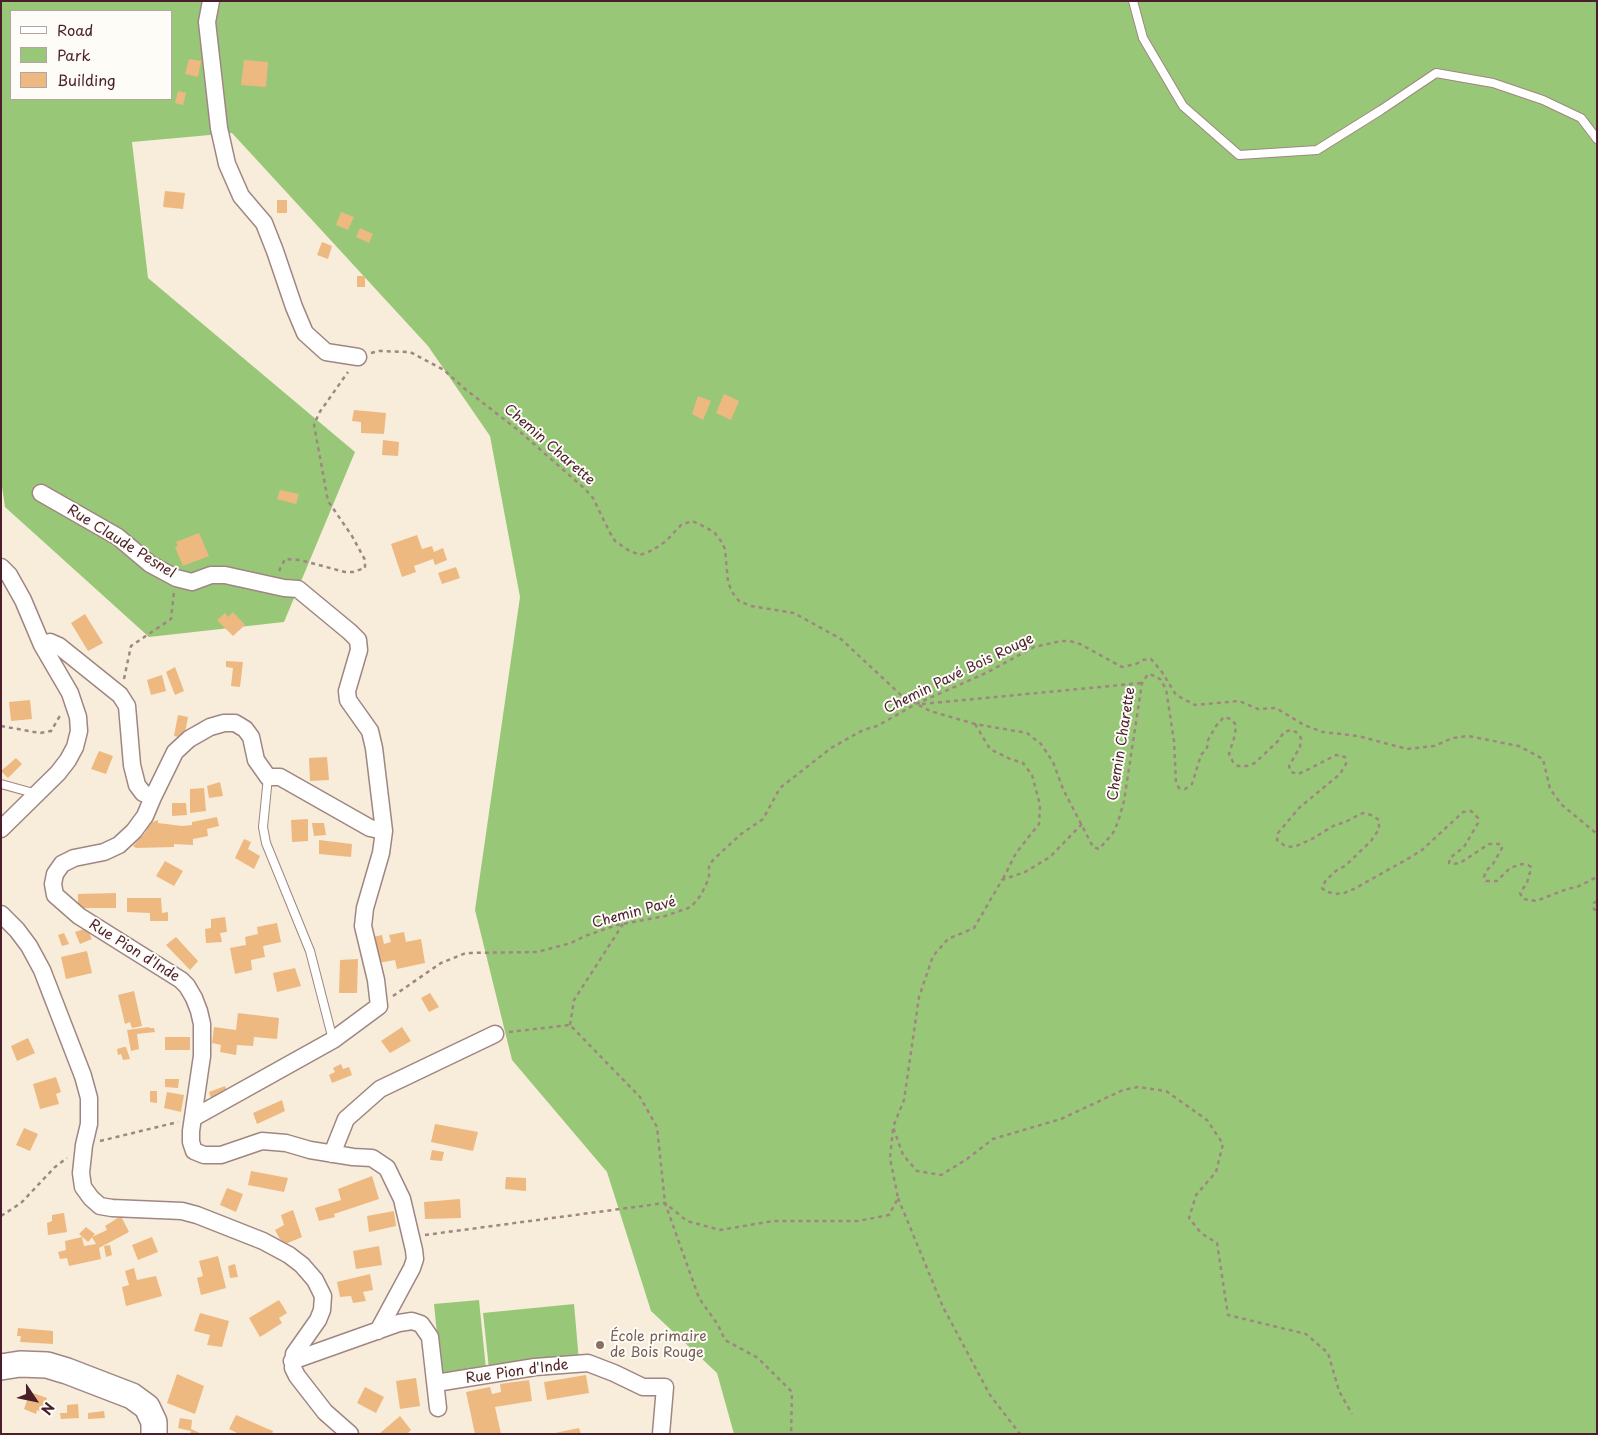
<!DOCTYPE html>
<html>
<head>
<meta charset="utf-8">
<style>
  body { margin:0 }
  #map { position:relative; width:1598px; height:1435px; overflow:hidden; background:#f7edda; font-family:"Playpen Sans",sans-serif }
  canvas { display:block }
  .frame { position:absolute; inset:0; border:2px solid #4a1f2b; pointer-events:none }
  .legend { position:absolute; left:10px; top:10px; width:162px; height:90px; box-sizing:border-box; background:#fdfcf7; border:1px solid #b5a4a5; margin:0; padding:6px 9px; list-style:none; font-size:15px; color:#4a1f2b }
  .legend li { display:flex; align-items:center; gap:10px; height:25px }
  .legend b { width:25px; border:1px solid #b5a4a5 }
  .north { position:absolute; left:10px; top:1375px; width:50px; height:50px; -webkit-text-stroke:4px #fdfcf7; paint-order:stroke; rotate:124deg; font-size:14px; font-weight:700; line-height:20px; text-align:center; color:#4a1f2b }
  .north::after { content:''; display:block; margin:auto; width:18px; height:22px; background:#4a1f2b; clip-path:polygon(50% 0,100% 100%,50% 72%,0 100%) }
</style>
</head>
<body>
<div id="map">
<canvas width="1598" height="1435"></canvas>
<div class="frame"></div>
<ul class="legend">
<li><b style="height:6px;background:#fff"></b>Road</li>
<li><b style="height:14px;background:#98c877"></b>Park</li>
<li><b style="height:14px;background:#eeb881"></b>Building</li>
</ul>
<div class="north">N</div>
</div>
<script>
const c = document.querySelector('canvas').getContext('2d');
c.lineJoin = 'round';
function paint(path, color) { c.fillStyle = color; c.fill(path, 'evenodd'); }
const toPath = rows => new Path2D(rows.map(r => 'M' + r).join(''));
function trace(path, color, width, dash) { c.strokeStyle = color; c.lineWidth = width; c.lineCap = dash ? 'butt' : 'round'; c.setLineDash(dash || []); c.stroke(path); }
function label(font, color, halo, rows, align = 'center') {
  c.font = font + ' "Playpen Sans",sans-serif'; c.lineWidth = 4; c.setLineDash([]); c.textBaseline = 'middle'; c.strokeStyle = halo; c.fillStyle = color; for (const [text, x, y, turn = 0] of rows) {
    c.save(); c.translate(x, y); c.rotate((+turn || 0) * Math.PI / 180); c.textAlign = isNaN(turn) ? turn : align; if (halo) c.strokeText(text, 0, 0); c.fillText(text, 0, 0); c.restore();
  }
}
paint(toPath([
  [1,1,1597,1,1597,1434,734,1434,717,1373,651,1311,607,1172,512,1060,475,910,520,597,490,436,428,346,232,133,132,142,148,278,355,452,284,622,149,637,5,507,1,480],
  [11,11,171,11,171,99,11,99],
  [479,1300,486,1369,441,1374,434,1304],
  [574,1304,579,1361,489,1369,483,1313]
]), '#98c877');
paint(toPath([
  [189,59,201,61,198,77,185,74],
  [244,60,268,62,266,87,241,85],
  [178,91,186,93,183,105,175,103],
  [165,191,185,193,183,209,163,207],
  [277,200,287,200,287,213,277,213],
  [341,212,354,217,348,230,336,225],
  [360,228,373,234,369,243,356,237],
  [322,242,332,246,328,259,317,255],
  [357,276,365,276,365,287,357,287],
  [724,394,739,401,731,420,716,413],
  [698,396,711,401,703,420,692,414],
  [354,410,386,413,384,434,361,433,361,422,352,421],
  [383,440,399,442,398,456,382,455],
  [280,490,299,494,296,504,277,499],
  [199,533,209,556,183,566,175,547,178,546,176,542],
  [417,535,422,549,432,546,434,552,443,548,447,560,435,565,433,559,414,566,416,572,402,577,391,544],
  [456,567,460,578,442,584,438,573],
  [233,612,245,625,233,636,217,620,225,613,228,617],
  [85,614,103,643,88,651,71,623],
  [226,661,243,662,240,687,231,686,233,668,226,667],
  [175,667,184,691,175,695,166,672],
  [162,675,166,691,151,695,147,680],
  [30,700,32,719,11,721,9,702],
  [178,715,188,717,184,738,174,736],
  [99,751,113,756,106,774,91,769],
  [327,757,329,780,310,781,309,758],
  [16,758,22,764,8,778,1,771],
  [220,782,223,796,209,798,207,786],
  [204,788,206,811,190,813,190,789],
  [172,803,186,803,187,815,172,816],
  [217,817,219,826,207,829,208,836,193,839,193,845,174,844,174,847,136,848,133,846,145,833,150,823,158,820,158,823,182,826,192,825,192,822],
  [308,819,308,841,292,842,291,820],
  [312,823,324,823,326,835,314,836],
  [244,839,251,842,248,849,260,856,254,869,235,858],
  [319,840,352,844,351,857,319,854],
  [165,861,183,871,174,886,156,876],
  [116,893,116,908,78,908,78,894],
  [127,898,161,898,162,913,168,912,168,921,150,921,150,913,127,912],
  [225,917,227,932,220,933,222,942,206,943,205,929,211,928,211,919],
  [277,923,281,942,263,946,265,957,251,960,252,970,235,974,230,948,246,945,245,937,258,934,257,927],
  [87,928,92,939,80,944,75,932],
  [404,932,406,942,421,939,425,963,397,969,395,960,378,963,373,937,382,935,384,944,391,942,389,935],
  [64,933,69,944,62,946,58,935],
  [176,937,198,961,190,970,166,945],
  [87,951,92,973,66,979,61,957],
  [358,959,357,993,339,993,340,960],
  [295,968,301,986,277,992,273,973],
  [134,991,142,1026,132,1028,130,1022,125,1024,118,995],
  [430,993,439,1007,429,1012,421,998],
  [238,1013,279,1018,277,1039,254,1037,253,1046,237,1045,236,1055,220,1052,221,1045,212,1043,214,1027,236,1030],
  [149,1027,149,1028,154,1028,155,1032,137,1034,139,1049,131,1051,127,1030],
  [402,1027,411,1041,390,1053,381,1041],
  [165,1037,190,1037,190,1050,165,1050],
  [28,1038,35,1053,17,1061,11,1046],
  [124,1047,126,1047,130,1059,123,1060,121,1054,118,1055,117,1049],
  [341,1064,343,1069,349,1067,352,1075,332,1083,329,1075,335,1072,333,1068],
  [56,1077,61,1092,56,1094,59,1104,40,1109,33,1084],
  [165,1079,179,1079,178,1088,165,1087],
  [225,1086,228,1095,212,1101,209,1092],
  [150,1091,157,1091,157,1103,150,1102],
  [167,1092,184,1095,181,1112,164,1108],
  [282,1100,285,1111,257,1124,253,1113],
  [435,1124,478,1132,473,1151,431,1142],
  [24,1128,38,1134,30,1151,16,1145],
  [432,1150,444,1152,442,1161,430,1160],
  [251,1171,288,1178,284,1192,248,1185],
  [372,1176,379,1199,334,1214,335,1217,319,1221,315,1208,341,1200,338,1189],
  [506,1177,526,1178,526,1191,505,1189],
  [227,1188,243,1194,236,1212,220,1205],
  [460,1199,461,1218,425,1219,424,1202],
  [293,1210,302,1237,283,1245,275,1230,284,1225,281,1215],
  [394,1211,396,1226,369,1232,367,1216],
  [64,1213,67,1232,48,1235,47,1223,52,1221,52,1215],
  [121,1216,129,1232,99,1248,101,1259,69,1266,67,1258,60,1259,58,1252,66,1250,65,1241,82,1237,84,1246,96,1244,92,1237,107,1230,105,1226],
  [86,1227,95,1234,88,1242,79,1234],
  [152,1237,158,1252,138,1260,132,1245],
  [110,1245,112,1255,106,1257,104,1246],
  [379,1246,382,1265,356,1269,353,1251],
  [218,1256,226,1288,201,1295,197,1278,203,1276,199,1261],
  [235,1264,238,1277,230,1278,228,1266],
  [134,1268,137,1280,156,1276,162,1296,126,1306,122,1287,129,1285,125,1271],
  [370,1274,373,1290,363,1292,366,1301,353,1303,351,1296,340,1297,337,1282],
  [279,1300,287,1313,279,1318,282,1323,260,1337,249,1318],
  [200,1313,229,1321,222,1347,207,1345,210,1335,194,1331],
  [18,1328,53,1331,53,1344,20,1342,21,1336,17,1336],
  [177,1374,204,1386,195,1414,167,1403],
  [586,1375,589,1393,547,1400,544,1382],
  [416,1378,420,1406,400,1409,396,1381],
  [529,1380,532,1401,495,1407,501,1434,475,1434,466,1392,490,1387,492,1394,501,1392,500,1384],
  [365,1387,384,1397,376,1413,357,1403],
  [30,1392,47,1398,43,1412,37,1410,36,1414,24,1409],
  [78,1404,79,1418,61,1419,60,1413,67,1413,67,1405],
  [104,1411,105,1418,88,1419,88,1413],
  [236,1415,268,1429,273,1431,272,1434,239,1434,229,1429],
  [400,1416,411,1430,407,1434,379,1434],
  [180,1418,192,1420,191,1429,202,1434,190,1434,191,1431,178,1428],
  [579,1428,581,1434,555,1434,555,1433]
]), '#eeb881');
const lane = toPath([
  [1133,1,1143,38,1183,106,1239,155,1317,150,1381,110,1436,73,1493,83,1543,100,1581,118,1597,139],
  [268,777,263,827,266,843,310,951,333,1040],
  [1,784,37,794]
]);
const street = toPath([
  [211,1,207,22,219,128,227,164,241,196,264,223,275,251,294,307,305,333,326,352,358,357],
  [41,493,118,537,150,564,176,578,192,582,211,575,225,575,284,588,298,589,350,632,358,640,359,650,347,691,348,700,370,731,374,748,384,831,381,853,365,908,363,926,376,980,379,1006,333,1040,193,1118],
  [1,567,9,575,23,600,42,645,70,693,78,717,79,731,75,747,68,760,58,773,1,829],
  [42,645,50,642,59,646,120,695,127,706,132,765,137,785,143,793,153,797,145,816,134,831,119,845,104,852,74,858,62,864,55,874,53,884,55,895,79,916,181,980,187,986,194,998,199,1011,202,1024,202,1056,191,1131,191,1142,194,1151,204,1155,221,1155,262,1141,286,1143,310,1150,353,1157,372,1158,387,1168,402,1199,414,1250,415,1259,412,1268,378,1331],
  [153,797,175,752,189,739,210,727,224,723,235,723,245,729,251,737,256,760,268,777,280,777,370,828,384,831],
  [1,914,17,930,29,946,42,970,83,1076,89,1098,89,1124,84,1145,81,1173,83,1187,91,1198,100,1206,112,1208,182,1211,197,1215,263,1241,289,1255,302,1265,315,1280,323,1296,322,1310,318,1320,294,1354,293,1368,297,1376,325,1412,350,1434],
  [332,1154,346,1119,380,1089,495,1034],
  [292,1361,399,1323,412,1321,421,1324,430,1337,438,1408],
  [436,1383,535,1367,588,1363,614,1373,643,1387,665,1387,661,1434]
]);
const primary = toPath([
  [1,1367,20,1364,47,1365,67,1371,132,1396,147,1407,154,1422,154,1434]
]);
trace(lane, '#a08682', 10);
trace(street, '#a08682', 19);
trace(primary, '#a08682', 28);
trace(toPath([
  [371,353,379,351,410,352,444,370,465,389,518,430,584,488,593,498,609,531,615,541,628,550,640,555,653,550,666,541,681,525,692,521,701,525,714,532,721,541,725,549,728,582,732,592,739,601,751,606,794,613,841,639,902,696,930,711,975,724,1027,733,1041,744,1053,762,1063,789,1093,847,1099,849,1113,833,1118,822,1124,801,1142,683,1148,674,1152,675,1160,679,1166,689,1174,741,1176,783,1179,788,1185,789,1192,784,1201,755,1207,748,1208,740,1216,726,1224,717,1231,719,1236,725,1235,735,1229,754,1233,762,1238,766,1247,766,1255,763,1278,741,1284,732,1291,730,1296,732,1301,738,1300,747,1289,766,1291,772,1298,774,1305,771,1336,755,1345,757,1346,764,1340,774,1299,808,1278,833,1277,840,1285,846,1294,847,1312,839,1333,826,1345,822,1363,813,1371,815,1379,820,1379,829,1371,841,1345,866,1337,870,1326,880,1322,888,1325,891,1335,894,1344,893,1354,889,1411,857,1422,850,1463,812,1471,811,1478,818,1478,823,1464,847,1450,858,1449,863,1453,864,1460,863,1489,844,1501,844,1502,848,1493,864,1486,871,1484,877,1486,881,1497,881,1510,868,1522,864,1528,865,1531,867,1530,872,1527,883,1520,893,1523,899,1536,901,1567,889,1577,887,1597,877],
  [279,571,285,559,300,560,345,572,353,572,365,568,365,560,352,536,328,501,314,425,319,413,348,372],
  [124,679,131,646,171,619,174,592],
  [922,704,1142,683],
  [975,724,990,749,1010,759,1023,763,1032,775,1040,805,1039,824,1016,853,1003,879],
  [1,726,40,733,51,731,61,714],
  [1082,824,1050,857,1025,872,1002,880,974,928,948,939,933,956,919,997,904,1100,893,1127,903,1155,917,1171,941,1175,967,1159,993,1139,1061,1119,1123,1090,1138,1087,1166,1091,1207,1120,1223,1144,1216,1172,1196,1195,1189,1218,1201,1233,1217,1243,1228,1315,1306,1334,1328,1353,1339,1391,1352,1414],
  [1597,901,1594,903,1594,909,1597,912],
  [393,996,441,963,466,953,537,952,571,943,585,936,617,925,665,916,691,907,701,895,709,878,709,865,715,858,741,834,763,819,780,788,831,748,863,730,877,726,916,704,988,672,1034,647,1061,641,1070,641,1080,644,1122,667,1136,664,1143,660,1151,659,1162,672,1176,695,1195,705,1239,701,1258,709,1276,708,1304,725,1323,732,1358,736,1407,749,1434,746,1453,738,1468,736,1519,746,1543,759,1550,789,1562,805,1597,834],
  [570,1025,574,1000,623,924],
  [509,1032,570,1025,640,1097,657,1127,665,1203,699,1298,718,1325,725,1340,758,1358,792,1392,791,1434],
  [100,1141,178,1122],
  [898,1198,943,1307,990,1395,1020,1434],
  [1,1216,21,1203,55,1167,67,1158],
  [425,1235,665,1203,687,1221,720,1230,773,1221,858,1221,889,1215,898,1198,890,1158,893,1129]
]), '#a08682', 2.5, [4, 4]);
trace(lane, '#fff', 8);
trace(street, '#fff', 16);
trace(primary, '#fff', 25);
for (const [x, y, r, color] of [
  [600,1345,5,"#8d6e63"]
]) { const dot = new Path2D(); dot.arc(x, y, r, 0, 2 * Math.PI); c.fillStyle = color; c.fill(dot); trace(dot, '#fdfcf7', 2); }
label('14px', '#4a1f2b', '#fdfcf7', [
  ["Chemin Charette",549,445,41],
  ["Rue Claude Pesnel",121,542,32],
  ["Chemin Pavé Bois Rouge",959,674,-26],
  ["Chemin Charette",1122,744,-81],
  ["Chemin Pavé",634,913,-15],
  ["Rue Pion d'Inde",134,951,32],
  ["Rue Pion d'Inde",517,1372,-8]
]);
label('14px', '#785e54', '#fdfcf7', [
  ["École primaire",610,1337],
  ["de Bois Rouge",610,1353]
], 'left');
</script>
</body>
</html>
